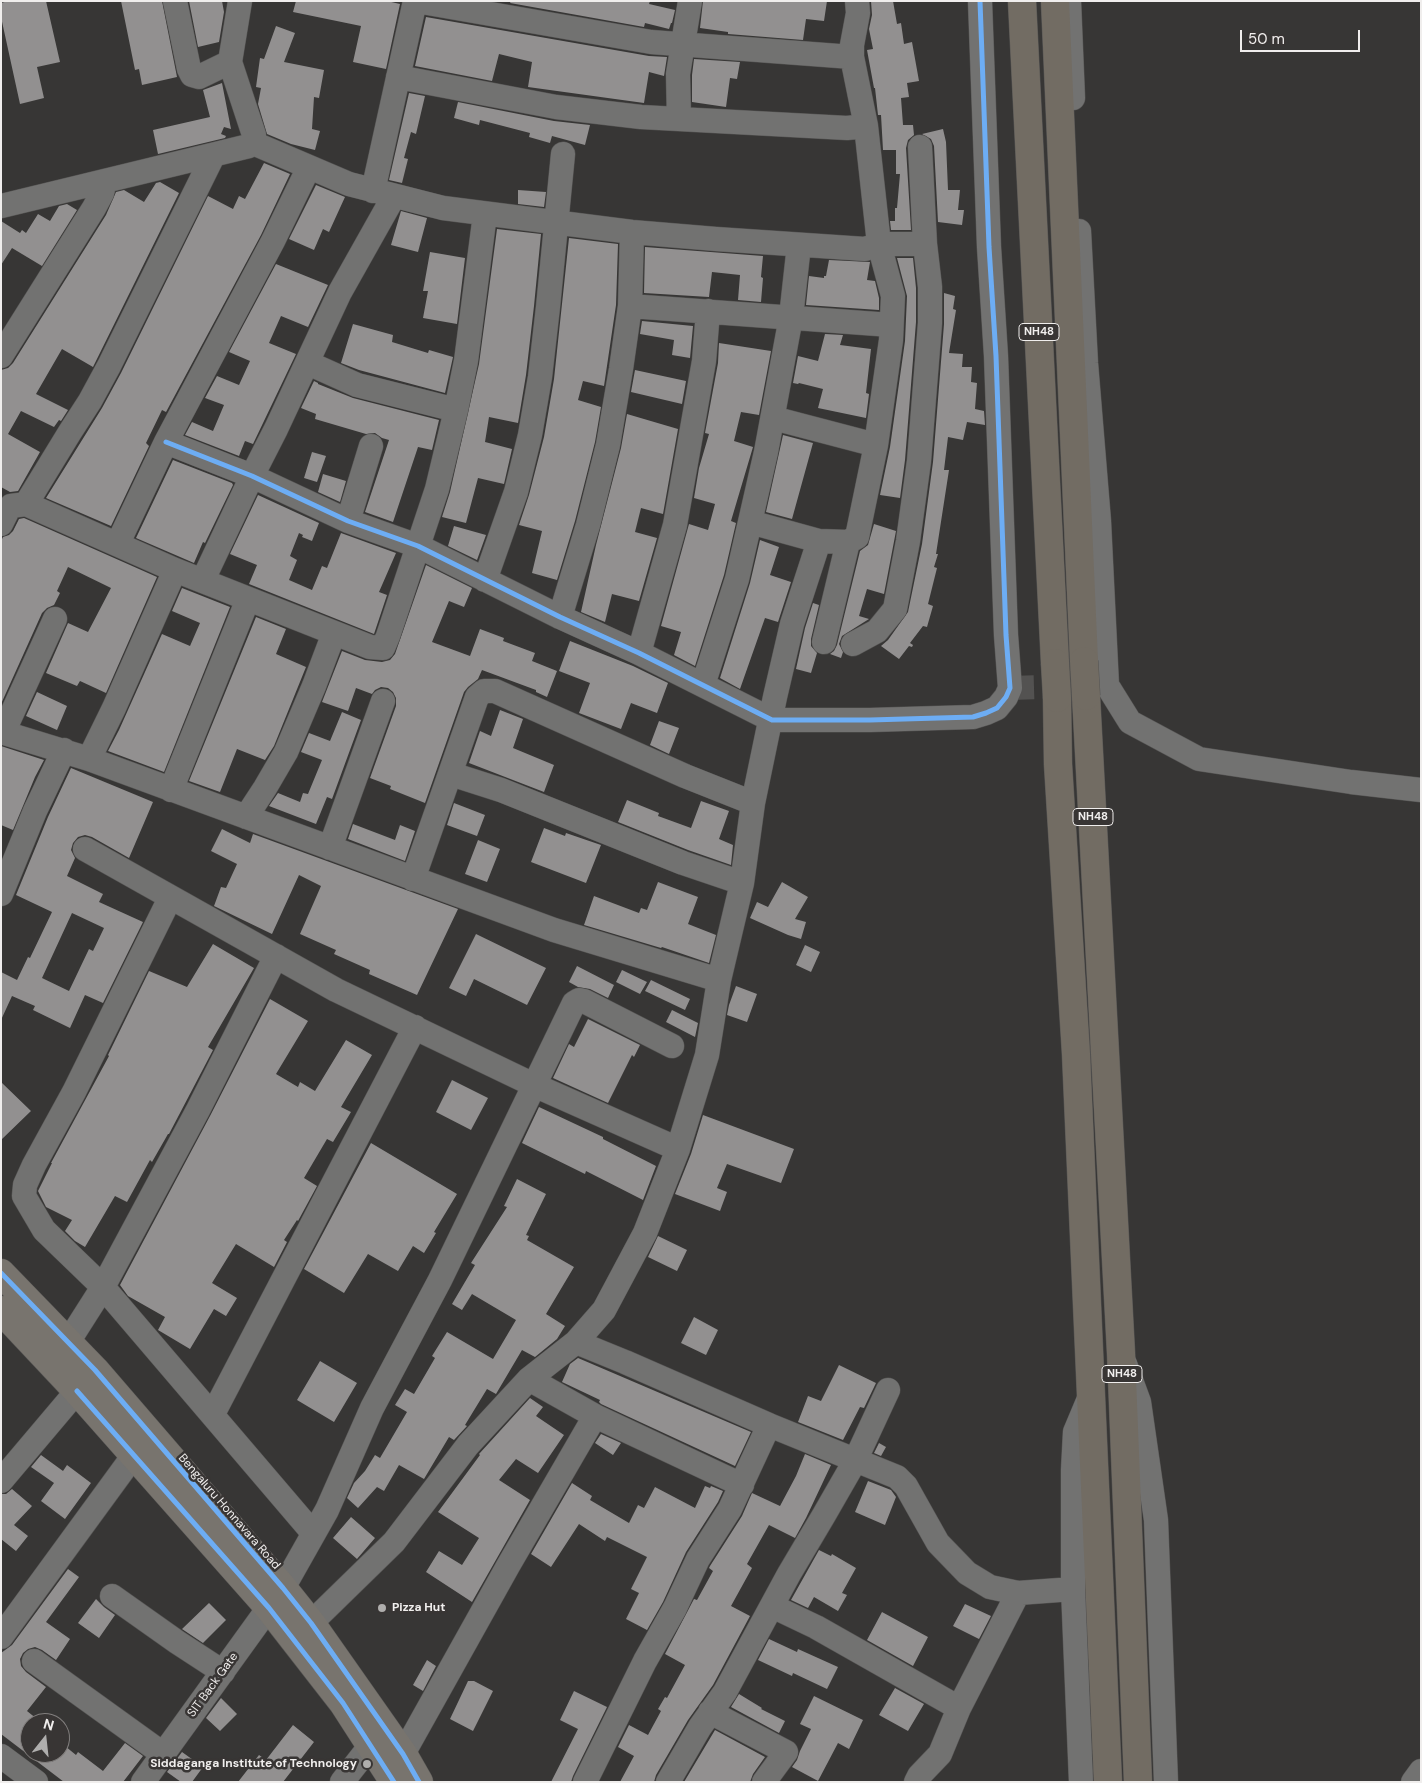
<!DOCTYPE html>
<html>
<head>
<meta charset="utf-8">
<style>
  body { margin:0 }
  #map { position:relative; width:1422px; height:1783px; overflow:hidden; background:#373635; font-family:"DM Sans",sans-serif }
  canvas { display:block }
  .frame { position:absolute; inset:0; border:2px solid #f0eeed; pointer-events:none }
  .north { position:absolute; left:20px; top:1713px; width:50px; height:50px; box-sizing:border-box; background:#383534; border:1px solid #827f7e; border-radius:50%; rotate:16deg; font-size:14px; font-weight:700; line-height:20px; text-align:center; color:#f0eeed }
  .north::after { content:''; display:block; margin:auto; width:18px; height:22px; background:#afaead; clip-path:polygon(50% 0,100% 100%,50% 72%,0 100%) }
  .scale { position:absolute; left:1240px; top:30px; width:120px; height:22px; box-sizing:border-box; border:2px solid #f0eeed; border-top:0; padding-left:6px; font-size:15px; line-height:18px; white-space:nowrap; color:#f0eeed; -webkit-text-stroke:4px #383534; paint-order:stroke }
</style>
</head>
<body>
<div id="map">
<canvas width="1422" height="1783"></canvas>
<div class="frame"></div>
<div class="north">N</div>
<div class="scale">50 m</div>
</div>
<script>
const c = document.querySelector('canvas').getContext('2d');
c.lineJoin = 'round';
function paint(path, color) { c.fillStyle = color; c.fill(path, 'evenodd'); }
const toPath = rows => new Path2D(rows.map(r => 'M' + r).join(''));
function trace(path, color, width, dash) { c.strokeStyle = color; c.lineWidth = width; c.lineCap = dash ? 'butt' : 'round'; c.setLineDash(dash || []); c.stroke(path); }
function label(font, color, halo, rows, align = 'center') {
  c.font = font + ' "DM Sans",sans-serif'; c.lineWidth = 5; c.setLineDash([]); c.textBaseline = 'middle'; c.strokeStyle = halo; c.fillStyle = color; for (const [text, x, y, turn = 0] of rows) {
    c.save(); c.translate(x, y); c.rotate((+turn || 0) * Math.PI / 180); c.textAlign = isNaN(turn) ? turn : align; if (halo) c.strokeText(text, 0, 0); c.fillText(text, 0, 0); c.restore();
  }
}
paint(toPath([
  [8,1,46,1,60,62,37,67,44,98,20,104,1,17,1,3],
  [121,1,162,1,177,77,142,85,139,69,135,70],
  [189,1,222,1,224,12,219,42,198,47],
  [296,1,387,1,400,4,386,69,353,62,361,26,293,12],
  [511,1,650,1,649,4,675,10,672,23,671,23,669,29,645,23,644,27,510,3],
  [703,1,827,1,824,21,806,19,803,40,728,34,728,32,700,28],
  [871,1,893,1,897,24,901,23,904,44,912,42,919,81,907,83,909,97,901,98,903,125,913,125,914,135,908,140,906,148,911,230,891,230,890,221,895,221,895,208,897,208,900,174,896,174,896,150,883,150,881,115,878,115,875,88,874,88,867,50,873,49,869,29,872,15],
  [426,17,649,56,667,57,664,76,649,72,644,103,528,87,532,62,499,54,492,81,415,66],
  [276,26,295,33,284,62,324,70,319,98,314,97,312,129,320,131,315,150,291,144,267,134,258,104,261,88,256,87,260,58,264,59],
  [694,59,740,62,737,79,730,78,726,107,692,102,692,75],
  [222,83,231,129,224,127,221,134,226,136,225,138,158,154,153,130,210,117,203,90],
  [409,93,425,96,416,134,411,132,404,158,408,159,402,183,389,180],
  [458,102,554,121,590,125,585,145,552,136,550,143,529,137,530,133,480,120,479,125,454,118],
  [943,129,946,142,948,190,960,190,958,210,964,210,962,225,938,222,934,146,931,139,922,134],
  [264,163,290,174,261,235,166,412,162,410,146,443,149,446,111,526,46,498,102,408,121,373,208,196,233,209,239,196,245,199],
  [160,182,179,193,93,367,62,349,36,394,68,410,61,421,59,420,54,427,21,411,8,434,40,452,18,491,10,492,1,487,1,370,8,368,13,363,106,215,116,192,124,190,144,202,156,183],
  [316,185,345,197,329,232,323,229,314,250,289,239],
  [518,190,546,192,544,207,518,204],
  [67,204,77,210,42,266,12,248,1,265,1,221,20,233,22,230,26,233,38,214,50,221,59,206],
  [401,211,427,218,418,252,391,245],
  [497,229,541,234,534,306,526,375,518,423,489,417,485,442,512,449,504,484,478,478,466,523,442,517,450,492,479,364],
  [569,238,618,244,616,305,604,386,583,381,578,400,601,407,595,442,575,521,557,580,532,573,542,531,519,525,529,495,544,437,554,379],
  [645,247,763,256,761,277,763,278,761,302,738,300,740,275,712,272,709,297,644,293],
  [430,252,465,258,457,324,423,318,428,291,423,291],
  [897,258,913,258,916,288,916,322,905,460,900,498,880,495,890,447,905,341,907,296],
  [829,260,870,262,867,280,875,281,879,298,879,310,806,305,809,276,824,278,824,276,826,276],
  [276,264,328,285,308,327,281,316,269,343,296,354,253,444,245,441,239,456,185,435,192,422,213,431,224,405,205,398,217,376,239,385,250,361,229,352],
  [944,293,955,296,953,309,956,310,949,353,963,354,962,367,972,367,971,382,977,383,975,409,984,411,985,425,967,422,963,440,948,437,944,470,949,470,936,554,938,554,934,567,937,568,928,604,933,606,927,627,923,626,910,643,913,645,912,647,909,646,899,659,881,646,888,640,908,612,922,544,933,462,944,324],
  [642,321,693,326,690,358,672,355,674,340,640,334],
  [353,324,393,335,392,342,428,353,429,350,453,357,445,393,359,370,341,363],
  [825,334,843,335,840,345,871,349,866,393,869,394,866,418,818,408,823,389,799,383,798,384,793,383,798,356,818,361],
  [719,343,771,351,759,415,741,412,734,441,753,447,731,521,736,523,724,575,695,666,674,655,681,632,661,626,689,524,708,530,715,504,694,498,699,468,709,434,705,433,718,363],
  [635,370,686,381,682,404,631,392],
  [314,381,318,383,318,384,353,398,439,420,432,450,418,447,393,522,365,512,389,440,382,438,375,433,366,434,315,419,316,414,301,408],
  [627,414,678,429,663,514,641,508,635,532,657,538,639,601,612,594,605,622,581,612,596,545,621,448],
  [783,435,813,443,792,519,766,512],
  [312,452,326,456,317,482,304,478],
  [173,460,232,483,233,485,205,543,203,542,194,563,136,538],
  [323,474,346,481,340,502,318,492],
  [258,495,319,523,312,541,302,537,303,535,299,533,290,556,297,560,289,580,312,590,322,566,327,568,341,533,396,553,379,592,387,595,374,634,249,584,257,565,230,554],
  [24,518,157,577,106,693,80,681,77,686,46,673,68,623,88,632,111,588,68,567,57,591,60,593,54,605,47,608,42,613,1,704,1,541,3,537,9,535,13,531,19,519],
  [874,524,896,531,884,594,867,589,859,616,869,619,842,636,839,644,843,652,841,658,830,654,834,651,837,645,860,551,868,545],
  [454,526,486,535,477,560,448,546],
  [760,540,779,547,770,575,791,582,778,622,765,618,740,689,720,678,750,583],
  [426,565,472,588,464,607,449,601,432,642,470,656,480,629,504,638,503,641,535,653,532,661,557,671,547,697,536,692,536,690,482,670,478,679,468,687,464,692,425,803,390,789,391,786,370,778,396,706,396,698,393,692,388,688,381,687,375,690,372,694,356,688,348,711,322,702,342,651,365,660,382,662,390,660,395,654],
  [182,588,230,607,164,772,108,751,119,730,162,634,190,646,200,623,172,611],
  [813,603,819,605,811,639,811,646,817,653,811,673,796,669,805,628],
  [256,617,286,629,276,654,306,667,274,746,265,760,237,749,220,792,189,781],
  [570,641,633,666,668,683,657,713,631,703,621,729,579,713,590,683,559,671],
  [37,692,67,706,57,730,26,716],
  [500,710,523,719,513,748,554,765,544,792,469,763,480,731,491,736],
  [342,712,361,720,332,799,327,797,316,824,269,806,278,793,300,802,303,793,308,794,322,760,301,752,309,733,330,741],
  [659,721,679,728,669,754,650,745],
  [1,746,44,760,35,777,13,830,1,825],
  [71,768,153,802,129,858,92,837,85,835,78,837,73,843,71,850,75,858,67,876,103,894,99,902,143,922,103,1003,85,995,70,1028,33,1010,35,1006,12,996,1,1020,1,972,17,980,28,957,30,958,52,912,16,895,48,817],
  [72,913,104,928,93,951,89,949,69,991,42,978],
  [627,800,659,813,658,816,691,828,701,801,729,811,719,839,733,845,731,865,688,850,618,822],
  [454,803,485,815,477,836,447,825],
  [353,824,395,840,400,825,415,831,405,861,348,839],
  [544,828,565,836,566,833,601,845,586,883,531,862],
  [222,829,250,843,253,834,458,909,417,995,369,974,370,970,334,954,336,950,300,934,321,886,299,875,272,934,214,906,221,887,226,888,237,864,211,851],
  [478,840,500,849,487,882,465,874],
  [658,882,698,897,688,924,716,935,709,963,662,947,661,948,584,925,594,896,639,913,641,908,647,910],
  [782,882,808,897,795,919,806,922,801,939,788,935,750,918,757,902,768,907],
  [476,934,546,968,527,1005,474,979,466,996,449,988],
  [213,944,254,968,208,1047,213,1050,169,1134,168,1134,152,1162,150,1160,127,1202,115,1196,85,1247,75,1241,65,1231,72,1220,46,1207,38,1191,52,1163,51,1163,109,1056,108,1055,149,971,187,987],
  [805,945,820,952,811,972,796,965],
  [577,966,614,985,608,998,590,989,578,987,569,982],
  [622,970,647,982,640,994,616,982],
  [651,980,690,999,685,1010,645,991],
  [736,986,757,994,747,1022,727,1015,729,1005],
  [270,999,308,1021,276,1074,298,1087,300,1082,315,1091,346,1040,372,1055,341,1107,351,1112,333,1142,327,1139,304,1178,317,1186,298,1221,297,1220,284,1240,287,1242,274,1267,236,1244,212,1283,237,1298,226,1316,214,1309,190,1349,158,1330,165,1317,128,1296,120,1285,210,1116],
  [672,1010,698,1023,695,1037,666,1022],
  [588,1019,640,1045,634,1057,632,1055,608,1103,553,1078,569,1044,574,1047],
  [452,1080,488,1098,471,1130,436,1112],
  [1,1082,31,1111,1,1140],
  [539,1107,603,1137,603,1139,656,1166,643,1200,586,1171,585,1174,522,1143],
  [703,1115,794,1149,781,1183,727,1164,717,1188,727,1192,720,1211,675,1194,691,1154],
  [371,1143,457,1194,434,1232,436,1233,424,1253,413,1246,398,1271,368,1254,344,1293,304,1269],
  [517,1179,546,1194,526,1235,529,1236,527,1240,574,1267,546,1314,565,1326,557,1339,535,1357,522,1350,496,1394,487,1389,465,1425,467,1426,454,1440,449,1437,424,1479,399,1465,384,1491,377,1487,358,1508,347,1498,354,1483,365,1471,375,1455,380,1458,407,1412,395,1405,405,1389,414,1394,435,1358,432,1356,447,1332,493,1359,516,1320,472,1294,462,1310,452,1304,475,1265,471,1263,507,1207,504,1206],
  [658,1236,687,1250,677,1271,648,1257],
  [694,1317,718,1330,706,1355,681,1343],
  [578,1358,751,1432,735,1466,601,1404,599,1402,600,1400,562,1382,570,1364],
  [320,1361,357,1383,334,1422,297,1400],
  [839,1365,876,1383,864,1408,860,1407,843,1440,798,1422,808,1396,821,1401],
  [530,1398,543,1407,536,1416,564,1435,538,1473,516,1459,499,1480,530,1500,472,1602,426,1572,439,1551,462,1565,479,1538,438,1512,480,1455,479,1454],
  [601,1434,621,1443,613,1455,595,1443],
  [879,1443,886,1447,881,1456,874,1453],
  [805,1454,831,1465,806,1518,795,1538,769,1525,747,1564,752,1568,731,1606,750,1616,713,1685,688,1720,656,1775,654,1782,620,1782,634,1756,618,1747,629,1725,648,1735,661,1711,658,1709,665,1697,667,1698,685,1665,665,1654,694,1599,697,1600,713,1571,709,1568,710,1566,742,1516,752,1493,780,1506,796,1476],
  [41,1455,63,1471,67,1465,91,1483,65,1519,41,1501,54,1483,31,1467],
  [868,1481,891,1490,896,1497,885,1525,855,1512],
  [572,1483,592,1496,590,1500,629,1523,638,1505,644,1508,655,1487,695,1508,705,1486,710,1488,711,1486,723,1491,718,1502,686,1552,663,1602,647,1630,626,1619,639,1593,631,1589,647,1557,607,1537,605,1541,579,1524,551,1567,531,1554],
  [12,1489,32,1506,14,1525,28,1536,16,1551,1,1539,1,1494,6,1494],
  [351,1517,375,1538,357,1559,333,1538],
  [819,1550,831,1556,832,1554,856,1568,842,1593,847,1595,838,1611,814,1597,808,1608,791,1600],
  [68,1569,79,1577,46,1622,70,1639,56,1660,42,1650,35,1647,28,1649,23,1653,20,1659,21,1666,26,1672,46,1687,27,1711,42,1723,30,1723,30,1753,60,1753,60,1742,76,1755,78,1752,103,1771,125,1743,143,1756,123,1782,64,1782,1,1734,1,1653,12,1645],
  [96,1599,104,1607,115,1615,99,1638,78,1623],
  [209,1603,226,1620,203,1643,182,1629],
  [965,1604,991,1616,979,1639,953,1626],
  [882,1612,928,1637,913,1666,867,1640],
  [769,1639,797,1652,798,1649,838,1667,827,1689,793,1673,792,1676,758,1660],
  [427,1660,436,1666,423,1691,413,1685],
  [468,1681,474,1681,493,1691,473,1731,450,1719],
  [895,1688,924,1704,908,1731,879,1715],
  [574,1691,607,1707,573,1776,571,1782,551,1782,578,1729,560,1720],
  [739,1694,762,1708,761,1709,785,1721,779,1733,731,1707],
  [814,1696,863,1720,849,1749,838,1743,818,1781,792,1767,797,1760,800,1751,811,1729,800,1724],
  [221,1698,237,1714,220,1731,206,1718],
  [293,1725,314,1742,283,1782,238,1782,259,1755,266,1760],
  [715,1730,765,1757,753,1774,750,1782,684,1782],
  [182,1752,203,1767,192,1782,181,1782,167,1772]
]), '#929090');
trace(toPath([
  [1010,688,1076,686]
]), '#535251', 24, [24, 12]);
const minor = toPath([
  [175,1,189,69,192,75,199,77,230,62],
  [416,1,651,42,852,57],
  [1069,1,1073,98],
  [398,77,556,107,641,117,847,128,866,126],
  [679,119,678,74,690,1],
  [253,143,349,184,443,208,632,232,716,239,865,249,879,244,925,244],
  [373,191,415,1],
  [1,206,249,146,253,143,254,135,230,62,240,1],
  [1079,231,1086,363,1099,521,1107,685,1130,722,1199,759,1351,782,1421,790],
  [630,306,891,325],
  [1,356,94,208,102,193,105,181],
  [308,363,357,385,456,410],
  [773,418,876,445],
  [166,442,252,476,348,521,418,546,560,617,639,653,772,720,870,720,973,717,986,713,997,708,1006,697,1010,688,1006,635,996,356,989,247,980,1],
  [26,504,70,432,90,401,109,366,213,156],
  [348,521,371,446],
  [750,522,819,541,848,542,857,537,876,445,891,340,893,296,879,244,866,126,852,57,852,45,858,13,857,1],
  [1,524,8,510,11,506,26,504,175,570,370,647,383,648,388,636,437,489,456,410,466,361,485,214],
  [118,543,166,442,273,241,309,167],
  [203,580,252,476,276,429,340,292,394,196],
  [485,580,516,492,530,435,540,377,548,307,563,154],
  [560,617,588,525,608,445,621,369,630,306,632,232],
  [824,642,848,542],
  [853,644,877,631,895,609,908,541,919,461,930,323,930,287,925,244,920,147],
  [639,653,675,525,704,361,708,311],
  [703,685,737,579,766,452,791,317,799,245],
  [1,732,89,759,554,930,719,980],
  [3,733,55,619],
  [89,759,114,708,175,570],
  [451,774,501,790,683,863,742,883],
  [171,790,248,599],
  [246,817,265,788,286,752,314,686,334,633],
  [330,848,383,701],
  [85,849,336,990,534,1085,678,1149],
  [413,879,477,697,484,691,495,691,685,776,753,803],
  [1,894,35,811,64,750],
  [170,898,74,1092,34,1165,25,1185,24,1196,44,1230,103,1287,313,1533],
  [68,1342,103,1287,198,1110,276,956],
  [576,1342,625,1362,769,1425,897,1477,906,1486,938,1543,967,1573,990,1587,1018,1593],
  [1125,1364,1139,1402,1156,1520,1166,1782],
  [529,1379,595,1416,742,1485],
  [213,1414,415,1027],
  [1,1481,77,1391],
  [112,1596,177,1642,223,1672],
  [772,1606,816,1627,959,1708],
  [311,1623,394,1542,468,1445,529,1379,576,1342,604,1310,645,1233,678,1149,707,1055,719,980,742,883,753,803,775,697,792,624,819,541],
  [1,1637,134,1455],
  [34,1661,163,1754],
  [710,1712,786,1752,764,1782],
  [1,1756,36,1782],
  [393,1768,403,1754,508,1566,595,1416],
  [143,1782,283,1588,327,1510,372,1408,440,1280,574,1003,579,1000,584,1001,672,1046],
  [342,1782,371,1745],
  [585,1782,645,1661,675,1608,698,1559,730,1509,769,1425],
  [668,1782,700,1727,725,1692,789,1574,824,1515,855,1461,888,1390],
  [916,1782,919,1776,940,1754,959,1708,1018,1593,1073,1589],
  [1081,1782,1073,1589,1073,1470,1075,1432,1091,1394],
  [1413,1782,1421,1771]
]);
const major = toPath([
  [1,1273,95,1370,283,1588,311,1623,403,1754,419,1782],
  [1,1310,77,1391,269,1608,343,1703,394,1782]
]);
const highway = toPath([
  [1022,1,1055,663],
  [1055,1,1084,661],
  [1086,696,1121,1353,1138,1782],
  [1057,698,1058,764,1076,1054,1108,1782]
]);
trace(minor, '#555453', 25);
trace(major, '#555453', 29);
trace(highway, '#555453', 29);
trace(minor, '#727271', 24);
trace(major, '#78746e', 28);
trace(highway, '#726c63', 28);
const highwayBridge = toPath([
  [1084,661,1086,696],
  [1055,663,1057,698]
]);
trace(highwayBridge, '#555453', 29, []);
trace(highwayBridge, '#726c63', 28);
trace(toPath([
  [166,442,252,476,348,521,418,546,560,617,639,653,772,720,870,720,973,717,986,713,997,708,1006,697,1010,688,1006,635,996,356,989,247,980,1],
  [1,1273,95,1370,283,1588,311,1623,403,1754,419,1782],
  [77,1391,269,1608,343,1703,394,1782]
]), '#6dadf4', 5);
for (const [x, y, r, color] of [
  [382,1608,5,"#afaead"],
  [367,1764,5,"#afaead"]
]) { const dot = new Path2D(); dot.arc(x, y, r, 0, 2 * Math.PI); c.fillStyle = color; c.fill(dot); trace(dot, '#383534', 2); }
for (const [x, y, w] of [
  [1039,332,40],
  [1093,817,40],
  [1122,1374,40]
]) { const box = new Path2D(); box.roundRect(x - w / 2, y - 8.5, w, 17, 4); c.fillStyle = '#383534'; c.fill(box); trace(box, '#f0eeed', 1); }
label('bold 11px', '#f0eeed', null, [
  ["NH48",1039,332],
  ["NH48",1093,817],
  ["NH48",1122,1374]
]);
label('12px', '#f0eeed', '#383534', [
  ["Bengaluru Honnavara Road",229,1512,49],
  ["SIT Back Gate",213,1685,-54]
]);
label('bold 12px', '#f0eeed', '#383534', [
  ["Pizza Hut",392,1608],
  ["Siddaganga Institute of Technology",357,1764,"right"]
], 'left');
</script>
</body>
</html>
